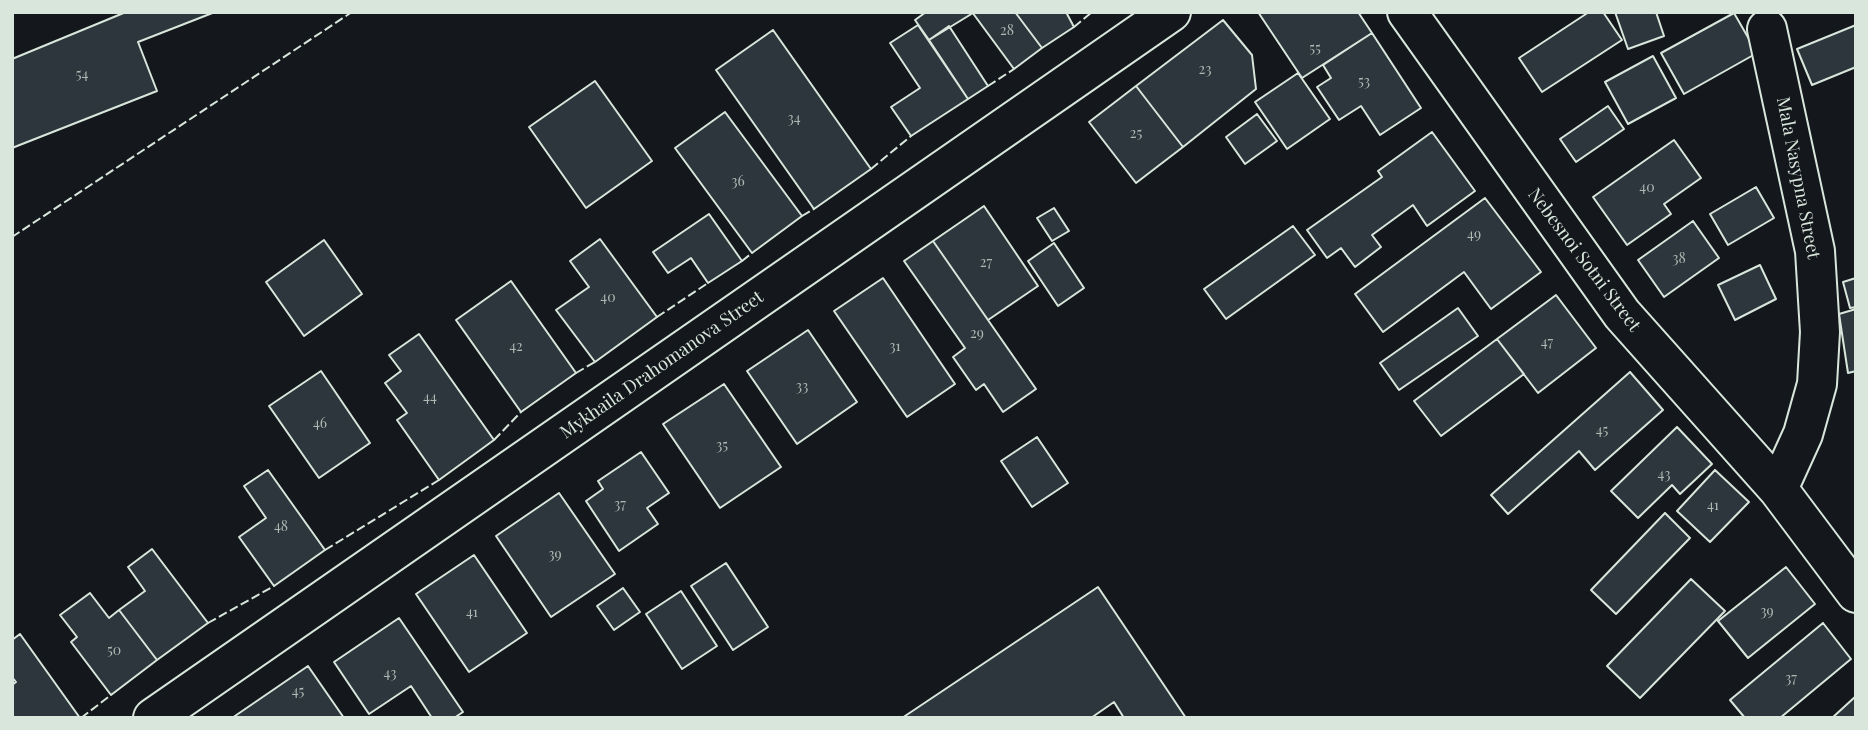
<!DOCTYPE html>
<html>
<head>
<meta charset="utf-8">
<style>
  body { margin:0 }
  #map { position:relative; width:1868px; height:730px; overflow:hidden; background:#14181c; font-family:"Playfair Display",serif }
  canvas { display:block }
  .frame { position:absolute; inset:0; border:14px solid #d8e6dc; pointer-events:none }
</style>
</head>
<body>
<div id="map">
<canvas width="1868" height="730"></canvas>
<div class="frame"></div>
</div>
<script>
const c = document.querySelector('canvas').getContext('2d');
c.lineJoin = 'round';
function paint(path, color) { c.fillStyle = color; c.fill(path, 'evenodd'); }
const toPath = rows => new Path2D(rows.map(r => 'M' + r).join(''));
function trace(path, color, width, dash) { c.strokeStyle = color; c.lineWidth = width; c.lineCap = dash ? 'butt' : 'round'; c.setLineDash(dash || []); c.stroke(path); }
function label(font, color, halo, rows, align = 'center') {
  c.font = font + ' "Playfair Display",serif'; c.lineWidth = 5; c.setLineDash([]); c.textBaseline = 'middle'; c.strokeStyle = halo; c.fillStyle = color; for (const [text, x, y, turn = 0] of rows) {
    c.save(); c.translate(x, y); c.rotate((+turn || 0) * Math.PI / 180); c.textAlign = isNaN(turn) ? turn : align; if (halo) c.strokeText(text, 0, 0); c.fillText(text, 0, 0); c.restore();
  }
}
const building = toPath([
  [126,12,215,12,138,42,157,91,12,148,12,59,126,12],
  [926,12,972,12,973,13,929,40,915,20,926,12],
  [1015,12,1066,12,1074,27,1042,48,1015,12],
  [1015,12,1042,48,1014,69,972,12,1015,12],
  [1258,12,1358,12,1372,33,1302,78,1258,12],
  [1589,12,1603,12,1622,40,1542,92,1519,58,1589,12],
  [1615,12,1656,12,1664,36,1628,49,1615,12],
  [1734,13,1757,53,1684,94,1661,53,1734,13],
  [1223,20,1252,55,1256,89,1183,147,1136,86,1223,20],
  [918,25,968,99,911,136,891,107,920,88,890,43,918,25],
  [1856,25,1856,67,1812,85,1797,49,1856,25],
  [949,26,988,86,968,99,929,40,949,26],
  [773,30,871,169,814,209,716,70,773,30],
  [1372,33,1421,108,1380,135,1361,106,1339,120,1317,87,1331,78,1323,65,1372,33],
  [1653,56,1676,98,1628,124,1605,82,1653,56],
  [1298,73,1330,119,1287,149,1255,102,1298,73],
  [595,81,652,161,586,208,529,127,595,81],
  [1136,86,1183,147,1136,183,1089,122,1136,86],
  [1608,106,1624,129,1576,162,1560,139,1608,106],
  [725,112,802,216,752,253,675,148,725,112],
  [1257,114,1277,141,1245,164,1226,137,1257,114],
  [1432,132,1475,191,1427,226,1413,205,1372,235,1381,247,1355,267,1341,248,1327,258,1307,230,1382,177,1378,171,1432,132],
  [1674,140,1701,178,1664,204,1671,214,1627,245,1593,197,1674,140],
  [1756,187,1774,218,1728,245,1710,214,1756,187],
  [1485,198,1541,272,1491,309,1464,272,1383,332,1355,294,1485,198],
  [984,206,1038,286,988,320,933,241,984,206],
  [1054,208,1069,231,1052,241,1037,218,1054,208],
  [709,214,742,261,708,283,691,258,668,273,653,252,709,214],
  [1693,221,1719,258,1664,297,1638,260,1693,221],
  [1293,226,1315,255,1226,319,1204,289,1293,226],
  [600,239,657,317,595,362,556,310,589,287,570,261,600,239],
  [324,240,362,294,304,336,266,282,324,240],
  [933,241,1036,389,1003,412,984,384,976,390,953,357,965,348,904,261,933,241],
  [1054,243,1084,288,1058,306,1028,261,1054,243],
  [1760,265,1776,299,1735,320,1718,285,1760,265],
  [883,278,955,384,907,417,834,311,883,278],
  [1856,278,1856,307,1850,308,1843,282,1856,278],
  [511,281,576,373,521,412,456,320,511,281],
  [1556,295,1596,348,1538,393,1497,339,1556,295],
  [1458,308,1478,336,1399,390,1380,363,1458,308],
  [1856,309,1856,371,1848,373,1839,314,1856,309],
  [808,330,857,402,797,444,747,371,808,330],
  [419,334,494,440,439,480,397,420,407,413,385,383,401,371,389,355,419,334],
  [1497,339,1524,374,1441,436,1414,401,1497,339],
  [321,371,370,443,319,478,269,406,321,371],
  [1630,372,1663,410,1595,470,1579,451,1508,514,1491,495,1630,372],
  [724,384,781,467,720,508,663,424,724,384],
  [1677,427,1712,464,1680,494,1672,485,1638,518,1611,491,1677,427],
  [1037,437,1068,483,1032,507,1001,461,1037,437],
  [641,452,669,493,647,508,658,524,619,551,586,501,603,489,598,481,641,452],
  [268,470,325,550,274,586,239,537,266,518,244,486,268,470],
  [1715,470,1749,502,1710,542,1677,511,1715,470],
  [559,493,615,574,551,617,496,536,559,493],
  [1665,513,1690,538,1616,614,1591,590,1665,513],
  [152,549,208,623,157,660,119,610,145,591,128,567,152,549],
  [474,555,527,633,469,672,416,594,474,555],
  [726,563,768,627,733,650,691,586,726,563],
  [1786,567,1815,604,1748,658,1718,621,1786,567],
  [1691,579,1725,611,1640,698,1607,666,1691,579],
  [1098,587,1186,718,1124,718,1114,702,1091,718,902,718,1098,587],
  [623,588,640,612,614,630,597,606,623,588],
  [681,591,717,646,682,669,646,614,681,591],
  [90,593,109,618,119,610,157,660,111,695,71,642,77,637,60,615,90,593],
  [399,618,463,712,454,718,432,718,411,686,369,714,334,662,399,618],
  [1823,623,1851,659,1780,718,1745,718,1730,700,1823,623],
  [20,634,80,718,12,718,12,685,16,682,12,677,12,640,20,634],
  [308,666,344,718,232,718,308,666],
  [1856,696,1856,718,1832,718,1856,696]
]);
paint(building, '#2c363c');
trace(building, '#d8e6dc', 2);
const minor = toPath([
  [1407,12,1622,314,1778,489,1856,593],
  [1767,29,1815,251,1820,332,1817,384,1803,434,1778,489],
  [153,718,1171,12]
]);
trace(minor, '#d8e6dc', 42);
trace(minor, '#14181c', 38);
trace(toPath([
  [1074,27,1092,12],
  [988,86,1014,69],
  [871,169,911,136],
  [802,216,814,209],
  [12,237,352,12],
  [742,261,752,253],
  [657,317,708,283],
  [576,373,595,362],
  [494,440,521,412],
  [325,550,439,480],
  [208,623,274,586],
  [81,718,111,695]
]), '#d8e6dc', 2, [9, 3.5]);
label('14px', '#adbab4', null, [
  ["28",1007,31],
  ["55",1315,49],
  ["23",1205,70],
  ["54",82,75],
  ["53",1364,82],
  ["34",794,119],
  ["25",1136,134],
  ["36",738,182],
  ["40",1647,188],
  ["49",1474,235],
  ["38",1679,259],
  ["27",986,263],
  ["40",608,298],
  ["29",977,334],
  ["47",1547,343],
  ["42",516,347],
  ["31",895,347],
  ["33",802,387],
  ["44",430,398],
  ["46",320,424],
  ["45",1602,431],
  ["35",722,446],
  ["43",1664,475],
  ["37",620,505],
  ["41",1713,506],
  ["48",281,527],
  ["39",555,555],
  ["39",1767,612],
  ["41",472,613],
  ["50",114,651],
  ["43",390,674],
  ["37",1791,679],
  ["45",298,692]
]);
label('18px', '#d8e6dc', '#14181c', [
  ["Mala Nasypna Street",1798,178,79],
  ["Nebesnoi Sotni Street",1584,260,53],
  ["Mykhaila Drahomanova Street",662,365,-35]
]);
</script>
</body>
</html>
